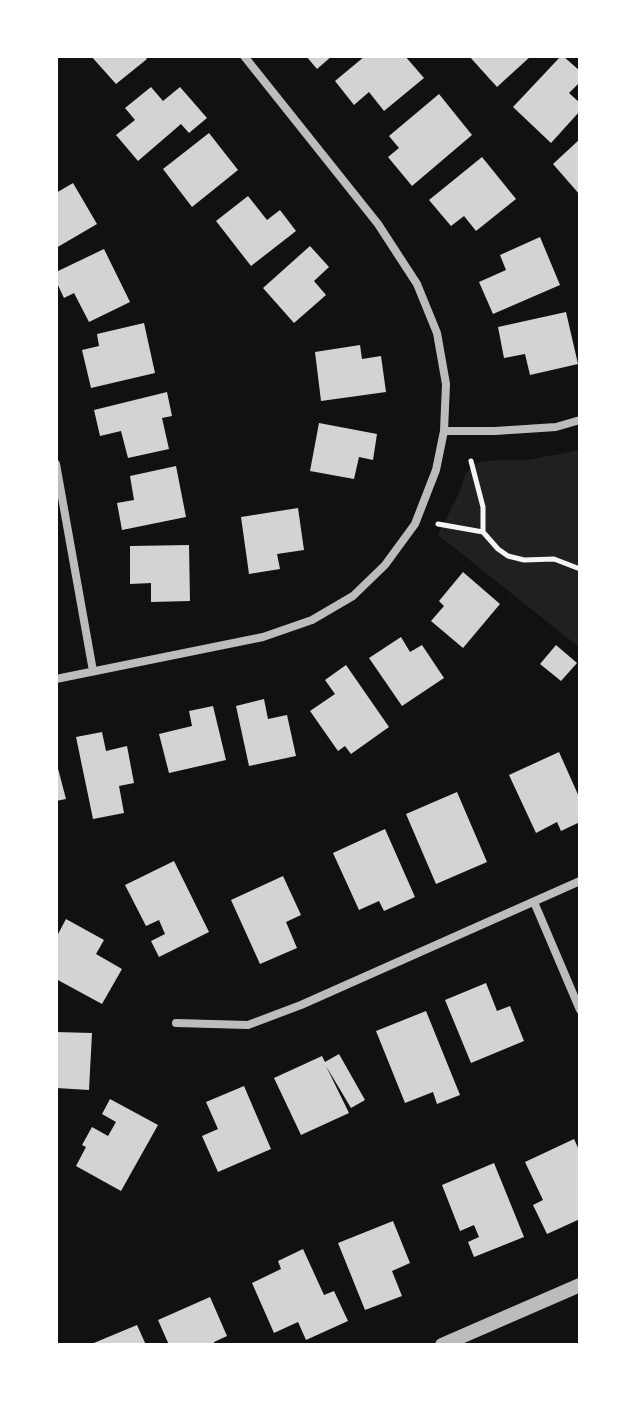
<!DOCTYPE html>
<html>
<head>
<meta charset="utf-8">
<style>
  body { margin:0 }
  #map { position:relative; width:636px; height:1401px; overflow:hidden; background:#111; font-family:Jost,sans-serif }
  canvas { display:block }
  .frame { position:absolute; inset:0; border:58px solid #fff; pointer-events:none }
</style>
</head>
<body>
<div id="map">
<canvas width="636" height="1401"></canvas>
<div class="frame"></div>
</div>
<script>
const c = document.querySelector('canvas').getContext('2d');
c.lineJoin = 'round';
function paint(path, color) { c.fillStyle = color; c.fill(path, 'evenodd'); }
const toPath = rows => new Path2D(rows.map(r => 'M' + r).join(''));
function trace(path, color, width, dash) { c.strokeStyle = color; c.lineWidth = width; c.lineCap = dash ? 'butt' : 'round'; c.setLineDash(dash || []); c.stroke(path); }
paint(toPath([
  [580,450,580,648,438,535,460,491,466,473,475,464,480,462,497,460,527,460]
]), '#202020');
paint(toPath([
  [91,56,144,56,147,59,116,84],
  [306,56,332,56,317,69],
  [365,56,405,56,424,78,384,111,369,92,354,105,335,81],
  [469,56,531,56,497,87],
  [561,56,563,56,580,71,580,82,569,93,580,103,580,111,551,143,513,107],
  [151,87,163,101,180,87,207,118,189,133,181,124,138,161,116,135,135,120,125,108],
  [439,94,472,135,412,186,388,157,399,148,389,136],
  [209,133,238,170,192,207,163,169],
  [580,139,580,195,553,164],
  [482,157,516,199,476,231,464,216,451,226,429,200],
  [73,183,97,224,56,248,56,193],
  [248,196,267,220,280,210,296,231,251,266,216,221],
  [540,237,560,285,493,314,479,282,506,270,500,255],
  [310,246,329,267,314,281,326,295,294,323,263,288],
  [104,249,130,302,89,322,74,293,64,298,56,281,56,272],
  [566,312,578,364,530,375,525,354,504,358,498,327],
  [144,323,155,373,91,388,82,350,99,346,97,334],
  [360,345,362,359,381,356,386,392,321,401,315,352],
  [167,392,172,416,162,418,169,449,128,458,121,431,100,436,94,410],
  [319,423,377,434,373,460,359,457,354,479,310,471],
  [176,466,186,517,122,530,117,503,134,500,130,476],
  [298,508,304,550,277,554,280,569,249,574,241,517],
  [189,545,190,601,151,602,151,583,130,584,130,546],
  [463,572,500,604,463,648,431,621,444,606,439,601],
  [401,637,410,652,422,645,444,678,402,706,369,658],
  [556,645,577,663,561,681,540,664],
  [346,665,389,727,351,754,345,746,338,751,310,711,335,694,325,680],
  [264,699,268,719,287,715,296,756,249,766,236,706],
  [213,706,226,760,169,773,159,734,192,726,189,711],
  [102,732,106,751,127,746,134,783,119,786,124,813,93,819,76,737],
  [559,752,580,799,580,822,561,831,557,822,536,833,509,775],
  [56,761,66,799,56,801],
  [457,792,487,862,436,884,406,814],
  [385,829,415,897,384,911,379,901,359,910,333,853],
  [174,861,209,932,159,957,151,941,165,934,159,920,146,926,125,885],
  [283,876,301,915,286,922,297,948,260,964,231,900],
  [66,919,104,940,96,954,122,969,102,1004,56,979,56,938],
  [486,983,497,1011,510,1006,524,1041,471,1063,445,1000],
  [426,1011,460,1095,437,1104,433,1092,405,1103,376,1031],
  [56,1032,92,1033,89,1090,56,1088],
  [339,1054,365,1100,351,1108,326,1066,349,1113,301,1135,274,1078,322,1056,325,1062],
  [244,1086,271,1149,218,1172,202,1136,218,1129,206,1102],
  [110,1099,158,1125,121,1191,76,1166,86,1147,82,1145,92,1127,108,1136,116,1122,102,1114],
  [574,1139,580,1152,580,1219,547,1234,533,1205,543,1200,525,1162],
  [494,1163,524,1237,474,1257,468,1242,479,1237,474,1225,460,1231,442,1185],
  [393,1221,410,1263,392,1271,402,1296,365,1310,338,1243],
  [303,1249,324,1295,334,1291,348,1321,306,1340,298,1322,274,1333,252,1283,281,1269,278,1261],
  [210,1297,227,1336,214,1342,215,1345,169,1345,158,1320],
  [137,1325,146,1345,89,1345]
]), '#d3d3d3');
trace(toPath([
  [471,461,483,507,483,532,498,549,508,556,524,560,554,559,580,569],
  [438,524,483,532]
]), '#f5f5f5', 5);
trace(toPath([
  [444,431,495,431,556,427,580,420],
  [56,464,93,671],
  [56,679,263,637,312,620,353,596,385,565,415,524,436,470,444,431,446,384,437,333,417,284,378,224,244,56],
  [534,902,580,1010],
  [176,1023,248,1025,301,1005,580,881]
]), '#bcbcbc', 8);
trace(toPath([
  [442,1345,580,1285]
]), '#bcbcbc', 14);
</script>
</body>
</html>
